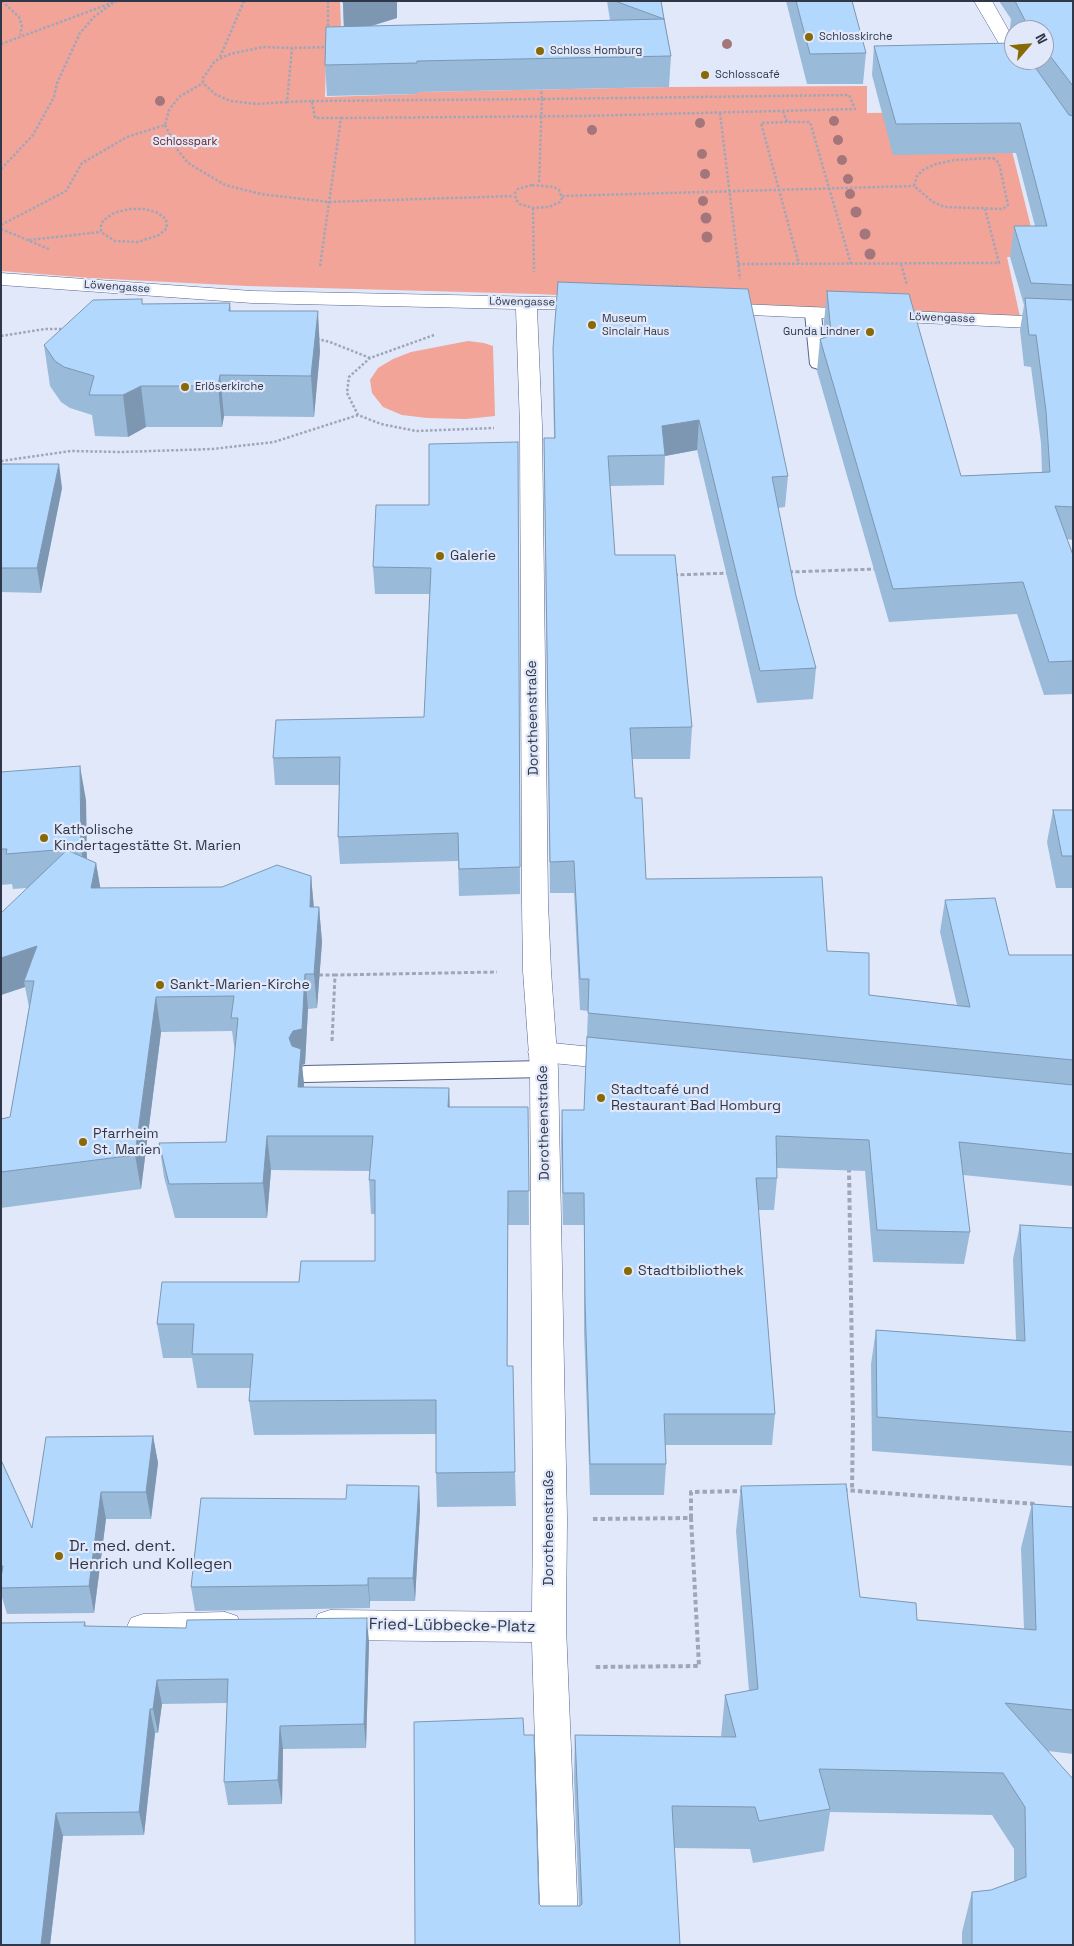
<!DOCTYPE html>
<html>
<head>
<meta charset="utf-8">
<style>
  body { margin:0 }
  #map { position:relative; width:1074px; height:1946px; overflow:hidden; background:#e1e8fa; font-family:"Space Grotesk",sans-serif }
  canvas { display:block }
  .frame { position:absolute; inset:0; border:2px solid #303749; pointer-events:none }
  .north { position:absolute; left:1004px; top:20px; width:50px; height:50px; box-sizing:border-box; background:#e1e8fa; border:1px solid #9aa1b3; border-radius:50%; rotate:63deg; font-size:14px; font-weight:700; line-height:20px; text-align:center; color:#303749 }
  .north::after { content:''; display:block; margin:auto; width:18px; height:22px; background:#876905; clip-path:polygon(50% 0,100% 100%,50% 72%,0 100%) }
</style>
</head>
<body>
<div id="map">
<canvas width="1074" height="1946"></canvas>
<div class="frame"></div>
<div class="north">N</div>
</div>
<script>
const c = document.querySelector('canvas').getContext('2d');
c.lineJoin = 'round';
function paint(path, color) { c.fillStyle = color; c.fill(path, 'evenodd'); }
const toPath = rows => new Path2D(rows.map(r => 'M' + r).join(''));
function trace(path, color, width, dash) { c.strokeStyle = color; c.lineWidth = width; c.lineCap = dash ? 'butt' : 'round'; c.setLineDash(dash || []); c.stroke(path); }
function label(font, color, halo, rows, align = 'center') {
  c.font = font + ' "Space Grotesk",sans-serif'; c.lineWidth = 4.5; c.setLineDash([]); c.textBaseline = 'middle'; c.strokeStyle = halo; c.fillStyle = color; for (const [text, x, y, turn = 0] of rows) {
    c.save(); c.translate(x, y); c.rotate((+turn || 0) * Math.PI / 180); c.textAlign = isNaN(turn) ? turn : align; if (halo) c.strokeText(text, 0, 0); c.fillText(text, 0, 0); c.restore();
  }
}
paint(toPath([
  [1,1,340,1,342,54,326,55,325,97,418,94,418,92,670,87,867,86,867,113,1002,111,1038,255,1007,257,1020,317,536,294,247,286,90,278,1,271],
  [468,341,484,343,493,346,495,416,466,419,427,418,402,415,383,407,372,393,370,380,378,368,393,359,411,352]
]), '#f2a499');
const service = toPath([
  [813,308,819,310,821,313,826,364,824,367,818,369,812,367,810,364,805,313,807,310,813,308],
  [544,1061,552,1063,555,1069,552,1075,544,1077,305,1082,297,1080,294,1074,297,1068,305,1066,544,1061]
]);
const pedestrian = toPath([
  [542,1042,623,1050,633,1053,637,1060,633,1067,623,1070,542,1062,532,1059,528,1052,532,1045,542,1042]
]);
const minor = toPath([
  [974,1,992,1,1014,40,1014,60,1016,60,1014,60,1008,59,974,1],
  [1,273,252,291,594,298,601,300,604,304,601,308,594,310,537,309,542,426,548,903,551,971,558,1069,567,1519,566,1627,579,1945,541,1945,532,1642,330,1640,318,1636,313,1625,318,1614,330,1610,532,1612,533,1519,530,1069,523,971,522,903,520,426,516,309,252,303,1,285,1,273],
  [715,303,1073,318,1073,330,708,313,705,309,708,305,715,303],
  [225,1612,237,1616,242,1627,237,1638,225,1642,143,1644,131,1640,126,1629,131,1618,143,1614,225,1612]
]);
trace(service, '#55648b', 2);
trace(pedestrian, '#55648b', 1);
trace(minor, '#55648b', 1);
trace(toPath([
  [2,1,19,17,22,26,20,35],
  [328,1,328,31],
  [1,44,117,1],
  [220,57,244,1],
  [312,101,542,99,539,184],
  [287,102,257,104,230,101,215,94,203,83,203,78,215,61,230,54,263,47,292,48],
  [783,111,787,122,810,122,851,264],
  [720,113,740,279],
  [341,118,583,116,855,109,849,95,542,99,541,89],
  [787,122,761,123,799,264],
  [165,125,177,149,188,163,225,185,261,194,328,202,514,196],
  [993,158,999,163,1008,205,1003,209,945,207,933,202,914,186,917,176,923,170,936,164,954,160,993,158],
  [1,169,33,135,54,97,57,83,80,33,94,17,114,2],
  [532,185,554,187,559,190,562,198,560,202,549,207,533,208,520,204,516,200,515,193,518,189,532,185],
  [562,196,914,186],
  [533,208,534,272],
  [129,209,145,209,158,213,166,219,167,228,159,235,138,242,115,241,101,232,101,224,104,220,114,213,129,209],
  [1,225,66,191,82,163,127,137,165,125,169,110,179,97,203,83],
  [1,229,49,249],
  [29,240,101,232],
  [738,264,999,263,985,209],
  [901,264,907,285],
  [320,266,341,118,315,118,312,101,287,102,292,48,328,47],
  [662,286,691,287],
  [434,335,370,358,349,377,347,393,358,415,381,424,416,431,494,428],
  [1,336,45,329,63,329],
  [317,339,330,342,370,358],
  [1,461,71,451,121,452,213,449,274,442,358,415]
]), '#9fa6b8', 2.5, [2.5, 2]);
trace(toPath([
  [789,572,877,569],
  [674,575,730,573],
  [319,975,335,975],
  [332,1041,335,975,497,972]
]), '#9fa6b8', 3, [4, 2.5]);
trace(toPath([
  [849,1168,853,1423,852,1490],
  [843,1490,1036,1504],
  [691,1518,691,1492,744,1491],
  [593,1519,691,1518,699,1666,594,1667]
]), '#9fa6b8', 4, [4.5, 3]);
paint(service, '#fff');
paint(pedestrian, '#fff');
paint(minor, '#fff');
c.fillStyle = '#a2767b';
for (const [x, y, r] of [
  [727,44,5],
  [160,101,5],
  [834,121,5],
  [700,123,5],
  [592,130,5],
  [838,140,5],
  [702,154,5],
  [842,160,5],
  [705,174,5],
  [848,179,5],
  [850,194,5],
  [703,201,5],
  [856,212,5.5],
  [706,218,5.5],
  [865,234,5.5],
  [707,237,5.5],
  [870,254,5.5]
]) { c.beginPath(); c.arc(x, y, r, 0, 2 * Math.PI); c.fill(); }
paint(toPath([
  [343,1,397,1,397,18,372,26,610,20,607,1,661,1,671,56,669,87,418,92,418,94,327,96,325,65,344,26],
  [786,1,852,1,866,53,863,84,807,84],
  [999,1,1073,1,1073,540,1067,539,1073,555,1073,694,1044,695,1017,614,889,622,817,371,820,339,825,338,824,322,827,291,961,476,1042,472,1041,443,1031,367,1024,366,1020,330,1024,305,1010,257,1014,226,1035,226,1016,153,893,155,872,75,874,46,1014,60,1044,60,1044,30,1014,30,1014,37,1010,29,1011,19],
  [558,282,788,476,785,507,778,508,796,596,816,668,813,699,757,703,697,450,665,456,664,485,610,486,615,555,692,727,690,759,632,759,635,798,646,879,827,951,869,995,957,1005,940,932,945,900,1009,955,1073,955,1073,1186,963,1175,970,1232,964,1264,873,1262,865,1171,777,1168,777,1178,774,1210,758,1210,775,1414,772,1445,665,1445,666,1464,664,1495,590,1495,584,1331,584,1225,563,1225,561,1142,562,1110,584,1110,588,1011,580,1010,574,893,550,893,544,438,554,438,553,379,553,348],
  [230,303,231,311,320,351,314,417,224,416,222,427,146,427,128,437,95,436,92,415,70,408,61,402,50,386,44,345,143,304],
  [518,442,520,894,459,896,458,861,340,864,338,837,340,785,275,785,273,758,424,717,430,594,375,594,373,567,429,505],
  [1,464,62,488,41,593,1,592],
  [1,772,86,800,87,859,96,863,100,888,222,887,311,876,314,907,319,907,322,942,317,1008,308,1009,305,1064,302,1065,304,1087,449,1088,450,1107,528,1107,529,1225,508,1225,507,1366,515,1472,516,1506,437,1507,436,1473,436,1434,254,1435,249,1401,250,1388,197,1388,192,1358,163,1358,157,1324,299,1282,375,1261,375,1214,371,1214,369,1180,369,1171,271,1170,267,1218,175,1218,164,1177,159,1143,226,1142,235,1053,232,1031,161,1032,141,1189,1,1208,1,1119,10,1117,29,1007,25,987,1,995,27,888,13,889,12,884,1,885],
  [1053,810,1073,810,1073,888,1056,888,1047,842],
  [1020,1225,1073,1228,1073,1466,872,1451,871,1364,876,1330,1016,1340,1013,1259],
  [153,1436,158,1463,151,1519,106,1519,94,1613,7,1614,1,1594,1,1460,32,1528],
  [419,1486,420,1510,415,1601,370,1601,370,1608,195,1611,191,1587,346,1499],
  [741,1486,860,1597,917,1620,1024,1629,1021,1548,1032,1504,1073,1507,1073,1754,1048,1751,1073,1945,962,1945,962,1932,972,1892,991,1890,1014,1881,1014,1849,992,1815,830,1812,824,1851,753,1863,750,1849,674,1848,680,1945,415,1945,524,1735,539,1904,541,1906,579,1906,574,1778,575,1735,721,1737,725,1695,749,1691,736,1531],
  [85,1622,86,1626,369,1642,366,1748,283,1749,282,1804,228,1805,224,1782,227,1703,162,1704,158,1733,155,1733,144,1835,63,1836,50,1945,1,1945]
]), '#9abada');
paint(toPath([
  [350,1,397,1,397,18,344,34,343,3],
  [318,311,320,351,314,417,311,376],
  [220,375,224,416,222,427,218,386],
  [141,386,146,427,128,437,123,395],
  [699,420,697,450,665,456,662,426],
  [59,464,62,488,41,593,37,568],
  [80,766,86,800,87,883,81,848],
  [96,863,102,897,91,888],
  [311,876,314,911,310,907],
  [319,907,322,942,317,1008,314,974],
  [37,946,24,981,25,987,1,995,1,958],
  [305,974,308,1009,305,1064,302,1065,304,1084,301,1122,289,1038],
  [156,997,161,1032,141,1189,135,1155],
  [449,1088,450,1123,448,1107],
  [267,1136,271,1170,267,1218,263,1183],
  [508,1191,508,1225,507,1400,507,1366],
  [153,1436,158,1463,151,1519,146,1492],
  [419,1486,420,1510,415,1601,413,1578],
  [101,1492,106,1519,94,1613,89,1586],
  [368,1578,370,1601,370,1608,368,1585],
  [367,1618,369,1642,366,1748,364,1724],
  [157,1680,162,1704,158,1733,153,1709],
  [150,1709,155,1733,144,1835,139,1812],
  [280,1726,283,1749,282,1804,278,1780],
  [56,1813,63,1836,50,1945,41,1945]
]), '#7d97b2');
const building = toPath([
  [343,1,350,1,343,3,343,1],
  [615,1,661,1,664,19,615,1],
  [796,1,852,1,866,53,810,54,796,1],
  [1015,1,1073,1,1073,86,1044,48,1044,30,1030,30,1015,1],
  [664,19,671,56,417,61,417,63,325,65,326,27,664,19],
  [1014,43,1014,60,1030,60,1069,115,1073,116,1073,285,1031,283,1014,226,1047,226,1020,123,896,124,874,46,1014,43],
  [558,282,748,289,788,476,772,477,796,596,816,668,760,671,699,420,662,426,665,455,608,456,615,555,675,555,692,727,630,728,635,798,642,798,646,879,822,877,827,951,869,953,869,995,970,1007,945,900,995,898,1009,955,1073,955,1073,1060,588,1013,589,979,580,979,574,861,550,862,544,438,555,438,553,348,558,282],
  [827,291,909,294,961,476,1050,472,1046,411,1036,335,1029,335,1025,298,1073,300,1073,507,1055,506,1073,555,1073,661,1049,662,1023,582,893,589,820,339,827,337,831,332,827,291],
  [142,299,142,304,230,303,229,311,318,311,311,376,220,375,218,386,141,386,123,395,89,395,94,376,64,367,55,361,44,345,93,300,142,299],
  [518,442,520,867,459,869,458,833,338,837,340,757,273,758,276,720,424,717,431,568,373,567,376,505,429,505,429,444,518,442],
  [1,464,59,464,37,568,1,568,1,464],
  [80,766,81,848,6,854,7,849,1,849,1,772,80,766],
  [1053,810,1073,810,1073,856,1062,856,1053,810],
  [67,850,96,863,91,888,222,887,277,865,311,876,310,907,319,907,314,974,305,974,302,1029,293,1031,289,1038,292,1046,301,1049,298,1087,449,1088,448,1107,528,1107,529,1191,508,1191,507,1366,513,1366,515,1472,436,1473,436,1400,249,1401,253,1354,192,1354,194,1324,157,1324,162,1282,299,1282,301,1261,375,1261,375,1180,369,1180,373,1136,267,1136,263,1183,169,1184,159,1143,226,1142,238,1018,231,1018,234,996,156,997,135,1155,1,1172,1,1119,10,1117,34,981,24,981,37,946,1,958,1,913,67,850],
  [587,1037,1073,1085,1073,1154,959,1142,970,1232,877,1230,869,1140,776,1136,777,1178,756,1178,775,1414,664,1414,666,1464,590,1464,585,1300,584,1193,563,1193,562,1110,584,1110,587,1037],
  [1020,1225,1073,1228,1073,1432,877,1417,876,1330,1025,1341,1020,1225],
  [153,1436,146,1492,101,1492,89,1586,1,1588,1,1577,3,1566,1,1566,1,1460,32,1528,46,1437,153,1436],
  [846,1484,860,1597,916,1603,917,1620,1036,1630,1032,1504,1073,1507,1073,1710,1005,1703,1073,1779,1073,1945,972,1945,972,1892,991,1890,1026,1877,1025,1807,1003,1773,819,1769,830,1809,759,1821,755,1807,672,1806,680,1945,415,1945,414,1722,523,1718,524,1735,534,1735,539,1904,541,1906,580,1906,582,1904,575,1735,736,1737,725,1695,758,1689,741,1486,846,1484],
  [347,1485,419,1486,413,1578,368,1578,368,1585,191,1587,201,1498,346,1499,347,1485],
  [367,1618,364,1724,280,1726,278,1780,224,1782,228,1679,157,1680,153,1709,150,1709,139,1812,56,1813,41,1945,1,1945,1,1623,85,1622,84,1626,186,1628,187,1620,367,1618]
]);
paint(building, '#b3d8fe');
trace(building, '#7d97b2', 1);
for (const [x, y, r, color] of [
  [809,37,5,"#876905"],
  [540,51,5,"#876905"],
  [705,75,5,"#876905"],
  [592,325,5,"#876905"],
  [870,332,5,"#876905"],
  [185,387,5,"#876905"],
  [440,556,5,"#876905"],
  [44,838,5,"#876905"],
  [160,985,5,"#876905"],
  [601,1098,5,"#876905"],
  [83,1142,5,"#876905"],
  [628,1271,5,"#876905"],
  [59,1556,5,"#876905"]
]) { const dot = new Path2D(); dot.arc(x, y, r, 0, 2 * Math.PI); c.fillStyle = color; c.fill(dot); trace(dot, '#e1e8fa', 2); }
label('11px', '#303749', '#e1e8fa', [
  ["Schlosskirche",819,37],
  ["Schloss Homburg",550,51],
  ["Schlosscafé",715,75],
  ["Museum",602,319],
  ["Sinclair Haus",602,332],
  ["Gunda Lindner",860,332,"right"],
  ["Erlöserkirche",195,387]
], 'left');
label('11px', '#6e1813', '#e1e8fa', [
  ["Schlosspark",185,142]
]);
label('11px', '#303749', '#e1e8fa', [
  ["Löwengasse",117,287,4],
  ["Löwengasse",522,302,1],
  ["Löwengasse",942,318,2]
]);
label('14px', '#303749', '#e1e8fa', [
  ["Galerie",450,556],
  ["Katholische",54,830],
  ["Kindertagestätte St. Marien",54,846],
  ["Sankt-Marien-Kirche",170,985],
  ["Stadtcafé und",611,1090],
  ["Restaurant Bad Homburg",611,1106],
  ["Pfarrheim",93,1134],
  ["St. Marien",93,1150],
  ["Stadtbibliothek",638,1271]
], 'left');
label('14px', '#303749', '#e1e8fa', [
  ["Dorotheenstraße",533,718,-91],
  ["Dorotheenstraße",544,1123,-91],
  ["Dorotheenstraße",549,1528,-90]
]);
label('16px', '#303749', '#e1e8fa', [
  ["Dr. med. dent.",69,1547],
  ["Henrich und Kollegen",69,1565]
], 'left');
label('16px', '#303749', '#e1e8fa', [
  ["Fried-Lübbecke-Platz",452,1626,1]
]);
</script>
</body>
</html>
